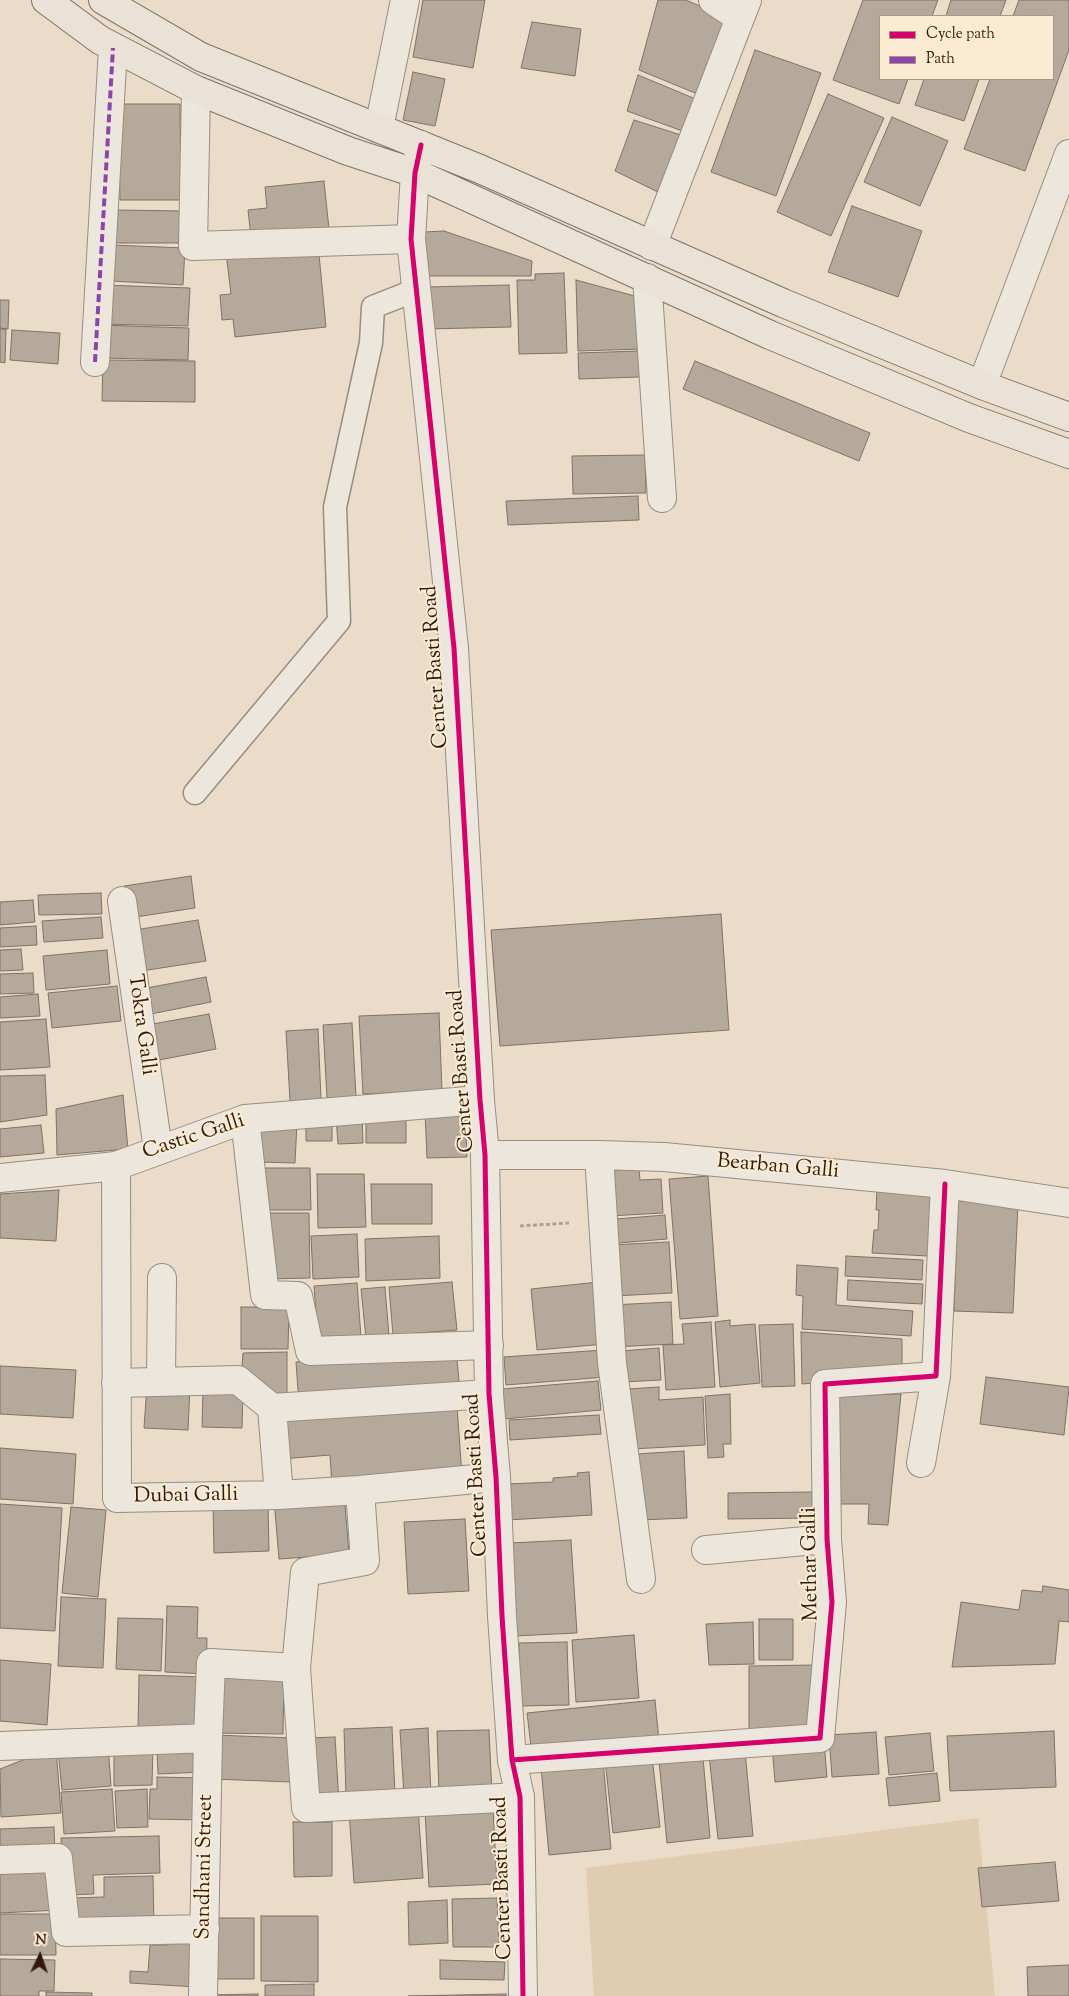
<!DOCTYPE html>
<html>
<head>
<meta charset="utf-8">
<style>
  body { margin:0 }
  #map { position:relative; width:1069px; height:1996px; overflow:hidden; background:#eadcc8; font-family:"Sorts Mill Goudy",serif }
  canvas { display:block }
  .legend { position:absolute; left:879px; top:15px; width:175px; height:65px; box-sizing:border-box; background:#fbebd2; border:1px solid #aa9783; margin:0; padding:6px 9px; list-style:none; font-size:15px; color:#301a0d }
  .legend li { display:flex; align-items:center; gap:10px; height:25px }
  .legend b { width:25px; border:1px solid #aa9783 }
  .north { position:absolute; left:15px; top:1931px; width:50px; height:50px; -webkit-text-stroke:4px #fbebd2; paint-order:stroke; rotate:3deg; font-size:14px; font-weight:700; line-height:20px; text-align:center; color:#301a0d }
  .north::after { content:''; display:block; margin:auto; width:18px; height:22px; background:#301a0d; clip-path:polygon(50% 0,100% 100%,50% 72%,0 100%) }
</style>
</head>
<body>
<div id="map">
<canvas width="1069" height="1996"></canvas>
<ul class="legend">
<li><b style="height:6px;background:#d6006c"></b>Cycle path</li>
<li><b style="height:6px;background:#8e44ad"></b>Path</li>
</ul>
<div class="north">N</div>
</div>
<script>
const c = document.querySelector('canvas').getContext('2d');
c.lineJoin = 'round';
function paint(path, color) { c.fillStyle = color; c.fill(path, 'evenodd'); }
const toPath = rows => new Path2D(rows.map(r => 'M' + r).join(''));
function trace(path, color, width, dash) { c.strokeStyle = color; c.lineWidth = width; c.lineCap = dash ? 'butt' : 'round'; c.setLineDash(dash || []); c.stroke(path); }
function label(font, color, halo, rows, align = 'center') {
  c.font = font + ' "Sorts Mill Goudy",serif'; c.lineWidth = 4; c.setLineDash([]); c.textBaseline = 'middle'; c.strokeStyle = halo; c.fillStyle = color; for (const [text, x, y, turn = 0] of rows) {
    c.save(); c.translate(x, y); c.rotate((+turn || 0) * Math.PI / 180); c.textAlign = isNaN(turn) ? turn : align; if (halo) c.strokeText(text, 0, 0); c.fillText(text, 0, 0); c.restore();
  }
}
paint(toPath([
  [978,1818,995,1996,594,1996,586,1868]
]), '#e0ccb0');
const building = toPath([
  [423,0,485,0,473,68,413,57,423,0],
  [658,0,686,0,725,17,700,95,639,70,658,0],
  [863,0,938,0,932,16,880,16,880,79,908,79,899,104,833,80,863,0],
  [951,0,1006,0,1000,16,946,16,951,0],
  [1019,0,1069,0,1069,50,1025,171,964,149,990,79,1053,79,1053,16,1013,16,1019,0],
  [532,22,581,29,575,76,521,68,532,22],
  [755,50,821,73,776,196,711,172,755,50],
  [413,72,445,79,435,126,403,120,413,72],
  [638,75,698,100,688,133,627,111,638,75],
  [924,79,979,79,964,121,915,105,924,79],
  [828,94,884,118,831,236,777,212,828,94],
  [118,104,180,104,181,200,120,200,118,104],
  [892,117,948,141,920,206,864,182,892,117],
  [634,120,684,136,664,195,615,171,634,120],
  [324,181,329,229,251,237,248,210,267,208,265,187,324,181],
  [852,206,922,231,898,297,828,272,852,206],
  [115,210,183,211,182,243,114,243,115,210],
  [444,231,532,261,531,276,423,276,424,232,444,231],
  [318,244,326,327,235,337,233,319,222,320,220,295,231,294,226,253,318,244],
  [112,245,185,248,183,285,111,281,112,245],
  [564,273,567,353,519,354,517,280,535,280,535,274,564,273],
  [576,280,642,298,643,349,578,351,576,280],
  [102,285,190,288,188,326,101,324,102,285],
  [509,285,511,327,427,329,426,287,509,285],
  [0,300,9,300,8,329,0,328,0,300],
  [100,325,189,328,188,360,99,358,100,325],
  [0,329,6,329,5,363,0,362,0,329],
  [12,330,60,333,58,364,10,360,12,330],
  [639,351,640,377,579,379,578,353,639,351],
  [103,360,195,361,195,402,102,401,103,360],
  [695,361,870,433,859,461,683,389,695,361],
  [645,455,646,493,573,494,572,456,645,455],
  [638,496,639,520,508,525,506,501,638,496],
  [191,876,195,908,129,918,124,886,191,876],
  [101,893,102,914,39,915,38,895,101,893],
  [33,900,35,922,0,925,0,902,33,900],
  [721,914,729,1030,500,1046,491,930,721,914],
  [101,917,103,938,44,942,42,921,101,917],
  [198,920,206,961,135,972,128,931,198,920],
  [36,926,37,945,0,947,0,928,36,926],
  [21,949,23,970,0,971,0,950,21,949],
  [107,950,110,984,46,990,43,956,107,950],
  [33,973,34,993,0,994,0,974,33,973],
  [206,977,211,1002,146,1015,141,989,206,977],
  [117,986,121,1021,52,1028,48,993,117,986],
  [38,994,40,1016,0,1018,0,997,38,994],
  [439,1013,442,1091,363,1094,359,1016,439,1013],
  [209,1014,216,1049,154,1061,147,1025,209,1014],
  [46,1019,50,1067,0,1070,0,1022,46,1019],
  [352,1023,356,1097,327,1098,323,1025,352,1023],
  [318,1029,321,1099,290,1101,286,1031,318,1029],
  [45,1075,47,1115,0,1122,0,1076,45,1075],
  [123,1095,128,1149,57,1155,56,1109,123,1095],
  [465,1111,467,1157,427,1158,425,1112,465,1111],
  [406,1113,406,1143,366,1143,366,1114,406,1113],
  [362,1116,363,1143,338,1144,336,1117,362,1116],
  [306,1119,332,1119,332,1141,306,1141,306,1119],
  [259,1122,297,1123,295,1163,258,1162,259,1122],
  [41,1125,44,1153,0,1157,0,1129,41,1125],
  [638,1159,640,1180,661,1179,663,1213,609,1216,606,1162,638,1159],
  [262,1168,310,1168,311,1210,263,1210,262,1168],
  [317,1174,364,1174,366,1227,318,1228,317,1174],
  [708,1176,718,1316,680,1319,669,1179,708,1176],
  [371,1184,432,1184,432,1224,372,1224,371,1184],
  [877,1189,933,1193,928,1256,872,1253,874,1230,878,1230,879,1210,876,1210,877,1189],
  [59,1190,56,1241,0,1238,0,1194,59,1190],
  [958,1201,1018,1203,1013,1313,954,1311,958,1201],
  [268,1213,309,1213,310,1278,269,1279,268,1213],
  [665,1215,667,1239,606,1244,604,1220,665,1215],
  [357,1234,359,1277,313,1279,311,1236,357,1234],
  [439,1236,440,1278,366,1281,365,1239,439,1236],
  [669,1242,672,1293,613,1296,610,1245,669,1242],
  [846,1256,923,1260,922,1280,845,1276,846,1256],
  [797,1265,838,1268,836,1305,913,1311,911,1336,802,1329,803,1296,796,1295,797,1265],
  [848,1280,923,1284,922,1304,847,1300,848,1280],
  [452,1282,457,1330,393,1335,389,1287,452,1282],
  [599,1282,605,1344,537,1350,531,1289,599,1282],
  [357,1283,361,1337,318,1340,314,1286,357,1283],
  [385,1287,389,1336,366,1338,361,1289,385,1287],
  [671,1302,673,1344,613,1347,611,1305,671,1302],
  [241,1307,289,1307,288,1349,241,1349,241,1307],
  [730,1320,730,1326,755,1324,760,1383,720,1387,715,1322,730,1320],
  [711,1322,715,1387,666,1390,663,1345,684,1344,682,1324,711,1322],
  [793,1324,795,1386,762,1387,759,1325,793,1324],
  [801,1332,902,1339,902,1376,802,1384,801,1332],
  [659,1348,661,1380,623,1382,621,1351,659,1348],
  [456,1349,460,1391,299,1404,296,1362,456,1349],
  [603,1350,606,1377,506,1385,504,1357,603,1350],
  [287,1352,287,1398,241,1380,243,1353,287,1352],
  [0,1366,76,1370,73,1418,0,1414,0,1366],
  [986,1377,1069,1387,1064,1435,980,1424,986,1377],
  [598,1381,601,1410,504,1419,502,1389,598,1381],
  [147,1385,190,1387,188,1430,144,1428,147,1385],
  [659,1387,659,1400,703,1397,705,1445,632,1449,628,1389,659,1387],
  [203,1392,243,1393,242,1428,202,1427,203,1392],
  [730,1394,731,1444,723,1444,724,1457,708,1458,705,1396,730,1394],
  [901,1394,888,1525,868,1524,869,1504,831,1504,831,1396,901,1394],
  [457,1406,462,1476,332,1486,330,1455,281,1459,278,1417,457,1406],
  [599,1415,601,1434,510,1440,509,1420,599,1415],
  [0,1448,76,1454,73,1504,0,1499,0,1448],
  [684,1451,687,1518,640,1520,636,1454,684,1451],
  [589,1472,592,1515,508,1520,507,1484,553,1482,553,1478,578,1476,577,1473,589,1472],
  [812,1492,813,1518,728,1519,728,1493,812,1492],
  [344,1493,349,1554,279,1559,274,1499,344,1493],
  [0,1504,62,1508,55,1631,0,1628,0,1504],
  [268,1506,269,1551,214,1553,213,1507,268,1506],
  [71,1507,106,1510,98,1597,62,1593,71,1507],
  [465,1519,469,1591,408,1594,404,1522,465,1519],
  [571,1540,577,1633,514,1636,510,1543,571,1540],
  [1043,1586,1069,1590,1069,1622,1059,1621,1055,1664,952,1667,961,1602,1019,1610,1022,1590,1042,1592,1043,1586],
  [61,1597,106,1599,103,1668,58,1666,61,1597],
  [167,1606,198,1607,197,1638,207,1638,206,1674,165,1672,167,1606],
  [118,1618,163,1619,161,1671,116,1669,118,1618],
  [759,1619,793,1619,793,1660,759,1660,759,1619],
  [753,1622,754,1664,709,1665,706,1624,753,1622],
  [634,1635,639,1698,576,1702,572,1640,634,1635],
  [567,1642,569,1705,520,1706,519,1643,567,1642],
  [0,1660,51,1664,47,1725,0,1721,0,1660],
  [815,1665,815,1730,749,1730,749,1666,815,1665],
  [213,1672,284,1673,283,1734,212,1733,213,1672],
  [139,1675,205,1677,204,1731,138,1729,139,1675],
  [655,1700,659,1741,532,1755,527,1713,655,1700],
  [392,1727,395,1795,346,1797,344,1729,392,1727],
  [428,1728,431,1795,404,1796,400,1730,428,1728],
  [489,1730,492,1794,439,1795,437,1731,489,1730],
  [1054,1731,1056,1787,950,1791,947,1736,1054,1731],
  [876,1732,879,1774,832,1777,829,1735,876,1732],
  [930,1733,934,1771,889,1775,885,1737,930,1733],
  [214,1735,293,1738,291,1782,212,1779,214,1735],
  [335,1737,339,1802,313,1804,309,1738,335,1737],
  [824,1741,827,1777,775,1782,772,1746,824,1741],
  [108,1745,111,1786,62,1790,58,1750,108,1745],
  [114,1746,153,1746,152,1785,114,1786,114,1746],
  [202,1746,203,1772,158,1774,157,1749,202,1746],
  [56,1747,61,1813,1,1817,0,1769,56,1747],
  [745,1751,753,1836,718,1839,709,1755,745,1751],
  [652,1756,660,1827,613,1833,605,1760,652,1756],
  [703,1757,710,1838,667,1843,659,1761,703,1757],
  [603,1761,611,1849,549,1855,541,1767,603,1761],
  [937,1773,940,1801,889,1806,886,1778,937,1773],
  [157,1777,204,1778,203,1820,149,1819,150,1789,157,1789,157,1777],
  [112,1789,115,1831,64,1834,61,1792,112,1789],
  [147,1789,148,1827,117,1828,115,1791,147,1789],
  [418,1807,423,1878,354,1883,349,1812,418,1807],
  [493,1808,497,1884,429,1887,425,1811,493,1808],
  [293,1822,332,1822,332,1876,294,1877,293,1822],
  [54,1827,55,1854,0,1857,0,1829,54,1827],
  [159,1836,160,1873,93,1875,94,1894,63,1895,61,1838,159,1836],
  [56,1862,59,1910,0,1913,0,1864,56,1862],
  [1055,1862,1059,1901,982,1907,978,1868,1055,1862],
  [153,1876,154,1925,70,1927,70,1898,104,1897,104,1877,153,1876],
  [497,1898,499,1947,453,1947,452,1899,497,1898],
  [447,1900,448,1943,409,1945,408,1902,447,1900],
  [0,1914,55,1914,56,1955,0,1955,0,1914],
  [261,1916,318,1916,318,1982,261,1981,261,1916],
  [211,1918,254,1918,254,1979,211,1979,211,1918],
  [167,1938,199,1940,197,1987,130,1983,130,1971,148,1972,150,1945,167,1945,167,1938],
  [0,1959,55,1960,54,1991,39,1991,39,1996,0,1996,0,1959],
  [440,1960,505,1962,504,1980,440,1979,440,1960],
  [1069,1965,1069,1996,1028,1996,1027,1967,1069,1965],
  [314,1984,314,1996,265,1996,265,1985,314,1984],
  [46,1992,92,1993,92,1996,46,1996,46,1992],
  [258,1994,258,1996,205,1996,205,1995,258,1994],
  [506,1994,506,1996,408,1996,506,1994]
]);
paint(building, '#b4a99b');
trace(building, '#7e7367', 1);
const service = toPath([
  [195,793,339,621,335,507,371,343,373,307,416,290]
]);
const minor = toPath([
  [713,0,740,18],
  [196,90,193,246,411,239],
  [379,128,405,0],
  [652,246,747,0],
  [647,278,662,498],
  [95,362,113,48],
  [982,385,1069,154],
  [122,901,158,1149],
  [245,1119,265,1295,298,1296,310,1351,489,1345],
  [485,1155,599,1155,664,1157,945,1184,1069,1203],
  [599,1155,612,1363,641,1579],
  [116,1166,117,1498,279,1495,360,1490,496,1477],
  [0,1178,116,1166,245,1119,480,1100],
  [161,1381,162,1278],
  [116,1383,238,1380,272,1408,279,1495],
  [272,1408,489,1394],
  [921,1463,936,1376],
  [360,1490,365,1561,305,1572,296,1668,306,1808,520,1797],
  [706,1550,827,1539],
  [0,1746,208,1738],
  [512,1760,820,1738,832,1602,827,1539,825,1384,936,1376,945,1184],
  [0,1860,58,1858,66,1932,205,1929],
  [203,1996,208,1738,211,1663,296,1668]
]);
const tertiary = toPath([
  [421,145,415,173,411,239,454,648,480,1100,485,1155,489,1394,496,1477,502,1616,512,1760,520,1797,523,1996]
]);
const primary = toPath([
  [46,0,100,40,196,90,348,151,415,173,770,335,969,418,1069,454],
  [103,0,201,57,480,169,783,303,982,385,1069,417]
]);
trace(service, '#988d80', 25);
trace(minor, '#988d80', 30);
trace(tertiary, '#988d80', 30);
trace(primary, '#7e7367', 30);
trace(toPath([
  [520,1226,569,1223]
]), '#a9a198', 3, [4, 2.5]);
trace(service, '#ede6dc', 22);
trace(minor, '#ede6dc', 28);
trace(tertiary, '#ede6dc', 28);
trace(primary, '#eae2d6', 28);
trace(toPath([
  [95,362,113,48]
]), '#8e44ad', 4, [8, 4]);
trace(toPath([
  [421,145,415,173,411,239,454,648,480,1100,485,1155,489,1394,496,1477,502,1616,512,1760,520,1797,523,1996],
  [512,1760,820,1738,832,1602,827,1539,825,1384,936,1376,945,1184]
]), '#d6006c', 5);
label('21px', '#301a0d', '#fbebd2', [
  ["Center Basti Road",437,667,-94],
  ["Tokra Galli",140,1025,82],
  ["Center Basti Road",463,1071,-94],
  ["Castic Galli",194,1138,-18],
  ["Bearban Galli",778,1168,5],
  ["Center Basti Road",478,1475,-93],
  ["Dubai Galli",186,1497,-1],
  ["Methar Galli",812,1564,-91],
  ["Sandhani Street",206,1867,-89],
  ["Center Basti Road",504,1878,-92]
]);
</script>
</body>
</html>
